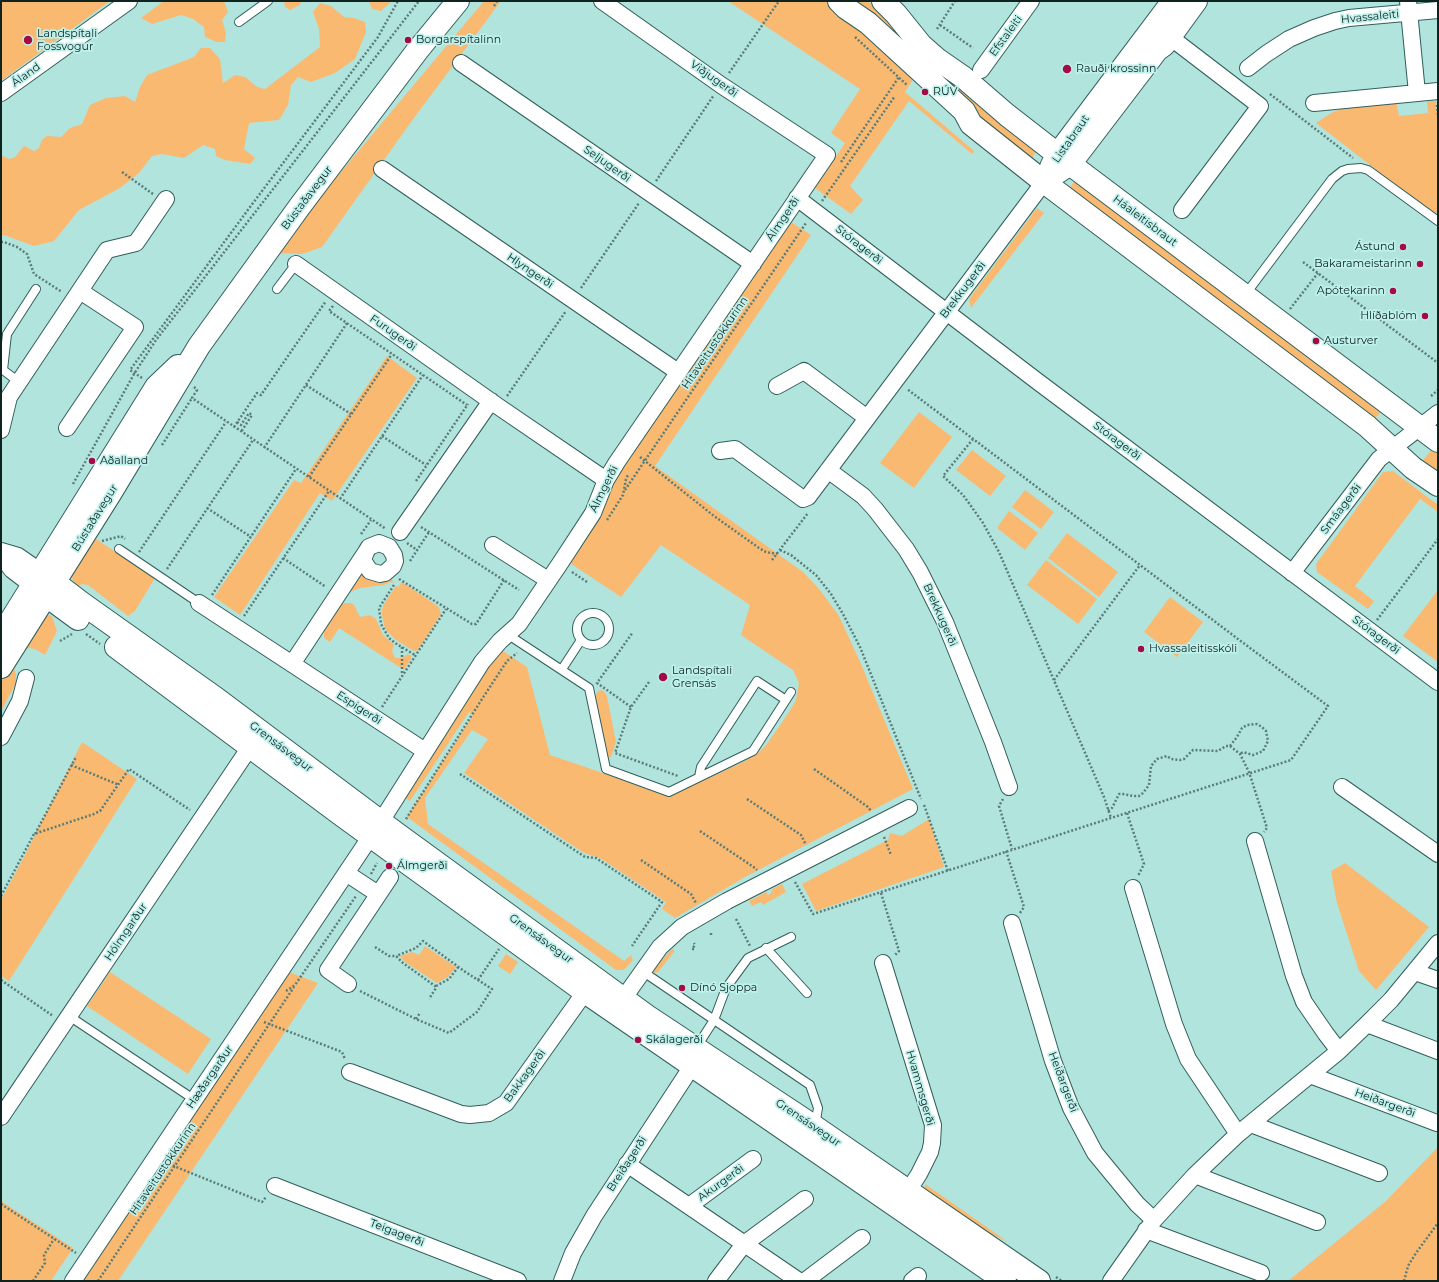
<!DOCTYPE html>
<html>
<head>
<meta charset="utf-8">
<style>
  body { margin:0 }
  #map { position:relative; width:1439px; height:1282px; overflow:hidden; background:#b2e4de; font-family:Montserrat,sans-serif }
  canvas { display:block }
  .frame { position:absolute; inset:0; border:2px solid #0f2321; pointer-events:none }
</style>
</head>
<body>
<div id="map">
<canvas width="1439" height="1282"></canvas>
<div class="frame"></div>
</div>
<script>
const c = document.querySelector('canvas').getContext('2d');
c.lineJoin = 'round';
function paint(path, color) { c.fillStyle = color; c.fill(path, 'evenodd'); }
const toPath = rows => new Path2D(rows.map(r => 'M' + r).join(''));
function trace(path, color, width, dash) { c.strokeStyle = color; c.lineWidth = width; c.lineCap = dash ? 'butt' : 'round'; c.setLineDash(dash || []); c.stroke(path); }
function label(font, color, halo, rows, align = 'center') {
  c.font = font + ' Montserrat,sans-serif'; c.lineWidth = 3.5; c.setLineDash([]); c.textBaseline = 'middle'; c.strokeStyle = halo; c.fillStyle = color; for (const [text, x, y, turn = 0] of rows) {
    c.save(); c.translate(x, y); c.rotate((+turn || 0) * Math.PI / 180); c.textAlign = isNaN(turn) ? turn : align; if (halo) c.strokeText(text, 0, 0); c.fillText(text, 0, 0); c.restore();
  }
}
paint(toPath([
  [1,1,110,1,1,81],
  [164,1,224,1,228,12,222,20,226,33,225,42,217,42,205,37,204,27,193,19,181,15,152,24,141,18],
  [284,1,301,1,300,5,290,10,285,7],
  [369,1,391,1,390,3,381,11,372,9],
  [484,1,501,1,411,122,322,247,302,254,273,253],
  [728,1,829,1,910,70,912,81,905,92,974,151,972,154,909,101,850,186,863,200,851,214,815,188,845,143,831,133,860,89],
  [851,1,868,1,917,46,1037,150,1031,160,1005,140],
  [320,3,331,6,344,17,354,18,365,22,366,32,355,59,335,73,311,82,298,77,291,85,288,105,279,120,249,123,244,149,255,158,250,164,225,160,216,156,215,149,203,145,184,158,162,154,152,156,139,173,120,188,79,210,54,241,34,246,4,235,1,236,1,155,9,159,15,157,24,146,34,151,39,148,42,140,47,136,61,137,70,128,82,124,90,105,106,98,125,96,135,102,140,87,147,75,194,57,201,48,210,48,220,59,223,83,235,75,245,77,257,87,265,89,320,47,319,29,313,12],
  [1396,101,1399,116,1428,113,1427,101,1436,101,1438,121,1438,213,1433,212,1410,196,1316,123,1331,113,1348,106],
  [1076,179,1385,407,1373,421,1068,190],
  [1037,208,1044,213,971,308,969,299],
  [788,220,811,235,655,466,803,572,820,590,839,616,861,664,913,789,745,877,675,918,662,909,666,902,600,858,584,853,464,773,488,739,472,730,425,798,428,824,624,961,631,955,633,960,624,970,616,970,407,817,473,715,469,712,410,801,401,795,500,649,527,667,550,755,670,796,745,761,758,753,767,744,789,712,796,700,799,683,793,670,741,635,750,605,661,545,621,597,567,561,604,493],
  [387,356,417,378,332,501,320,493,240,615,214,597,294,480,301,483],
  [175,404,96,539,155,578,135,611,128,616,88,585,82,584,77,587,74,585,72,577,73,569],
  [919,412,952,437,914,488,880,463],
  [1432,449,1438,452,1438,477,1421,463],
  [972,450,1006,476,990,496,956,470],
  [1393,471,1438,505,1438,512,1420,499,1355,586,1374,601,1368,609,1317,572,1316,564,1383,472],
  [1025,490,1054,512,1041,529,1012,507],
  [1009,511,1038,533,1025,550,997,528],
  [1067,533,1118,572,1099,597,1048,558],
  [1046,560,1097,599,1078,624,1027,585],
  [362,573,388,577,395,583,390,582,384,585,360,588,345,594,358,574],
  [402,582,439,607,441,614,418,650,414,651,396,640,385,629,382,615,382,609,384,604,396,586,398,587],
  [1438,590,1438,662,1403,636],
  [1170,597,1203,622,1177,657,1144,632],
  [344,603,351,603,354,605,360,617,370,615,376,619,383,635,394,645,392,651,395,658,402,658,408,654,411,656,411,659,404,670,339,628,330,642,324,638,324,630,341,605],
  [42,613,52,616,57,631,45,655,35,649,29,648,23,650,13,665,16,674,16,683,1,711,1,676],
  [601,690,604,691,607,696,616,742,611,757,608,758,606,756,595,697,598,691],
  [82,742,137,779,9,981,1,976,1,900,25,855],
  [929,819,944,867,816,911,802,884,888,840,890,833,902,836],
  [1345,863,1429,927,1376,990,1359,971,1337,903,1331,871],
  [782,884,786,892,763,905,761,902,752,906,749,901,766,892,768,895,771,893,772,889],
  [425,946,456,967,448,977,437,983,405,962,400,956,412,952,419,955],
  [672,949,674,949,674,952,658,972,655,973,653,971,654,968],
  [506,954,518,962,510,974,498,966],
  [286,971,318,983,118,1281,82,1281],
  [110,972,211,1039,188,1074,87,1006],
  [1438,1147,1438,1281,1288,1281,1386,1201],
  [925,1184,1008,1242,976,1227,924,1191],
  [1,1201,73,1248,51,1281,1,1281]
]), '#f9b971');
const lane = toPath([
  [239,22,268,1],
  [277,289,296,264],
  [1245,295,1332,179,1342,171,1348,169,1361,168,1368,170,1438,221],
  [19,382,3,370,7,334,36,289],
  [119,549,199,603],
  '577 629a16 16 0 1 1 32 0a16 16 0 1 1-32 0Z',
  [507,634,589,688,606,769,669,792,753,751,791,692],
  [562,669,581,640],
  [699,777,701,767,757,681,786,700],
  [766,948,807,993],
  [642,971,810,1085,818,1108,815,1126],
  [69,1016,195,1100],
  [696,1048,714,1020,726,988,748,958,791,937]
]);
const street = toPath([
  [1408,1,1417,93],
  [1164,28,1170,37,1260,106,1182,210],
  [461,63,753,264],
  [1248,68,1266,54,1289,39,1314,28,1335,21,1349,18,1438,10],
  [981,70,1031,1],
  [1,93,129,1],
  [1314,103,1438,91],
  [382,169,678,372],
  [797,198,1037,381,1438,682],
  [296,264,499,407,606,480],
  [777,386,804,371,867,418],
  [67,428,135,327,80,291],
  [1,430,9,397,107,250,136,243,166,199],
  [720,451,735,449,799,496,803,499,808,497,1044,182],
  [828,470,863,496,875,509,906,549,920,572,945,622,993,742,1009,787],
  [400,532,491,401],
  [493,545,548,580],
  [1,551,18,556,41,572],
  [1,556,12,570,33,586],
  [1292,573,1379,459,1438,413],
  [199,603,425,751],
  [292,664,366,552,369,547,379,543,389,547,394,555,395,561,393,566,385,573,380,574,370,571,364,562,364,557,366,552],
  [1,737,20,701,26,678],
  [1342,787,1438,854],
  [1255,841,1294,976,1304,1002,1326,1034,1339,1051],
  [346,873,378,894],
  [1133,888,1174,1024,1188,1059,1238,1134],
  [1012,923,1053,1061,1071,1108,1095,1153,1137,1204,1154,1220],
  [883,963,933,1125,932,1143,930,1152,919,1174,903,1199],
  [1415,972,1438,980],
  [348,984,328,970,390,877],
  [623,999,660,947,682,927,727,901,909,808],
  [1367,1024,1438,1051],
  [350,1072,461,1114,470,1115,489,1113,506,1103,585,992],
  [1310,1075,1437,1123],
  [1,1117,250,747],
  [1251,1124,1379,1173],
  [627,1164,799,1281],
  [1195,1175,1317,1222],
  [275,1186,518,1281],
  [689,1206,753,1159],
  [1146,1230,1261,1273],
  [73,1281,385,815,482,662,500,641,519,624,561,562,593,513,606,480,617,462,827,155,721,85,602,1],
  [562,1281,573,1253,594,1216,698,1057],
  [716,1281,744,1244,805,1199],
  [805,1281,862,1238],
  [912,1281,918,1276],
  [1111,1281,1154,1220,1195,1175,1238,1134,1339,1051,1367,1024,1391,1000,1438,943]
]);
const secondary = toPath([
  [839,1,846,8,868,23,964,111,971,124,1044,182,1367,426,1413,468,1438,485],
  [883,1,896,14,921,45,937,59,963,77,1007,115,1070,164,1438,441],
  [1051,167,1057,155,1173,1],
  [1058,172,1070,164,1157,50,1164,45,1196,1],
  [41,572,83,604,217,699,396,833,647,1016,815,1127,1039,1281],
  [33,586,78,619],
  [1,636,156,387,178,366],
  [116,647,340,814,585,992,1005,1281],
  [1,667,110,494,199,346,300,206,417,51,458,1]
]);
trace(lane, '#315f5b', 10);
trace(street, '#315f5b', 18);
trace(secondary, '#315f5b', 24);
trace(toPath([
  [494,6,497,1],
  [940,25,973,48],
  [937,29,955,1],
  [855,37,907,85],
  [729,73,779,1],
  [1270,94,1353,158],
  [1437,105,1438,115],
  [841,162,899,77],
  [122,172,153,194],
  [656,181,714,95],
  [822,201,895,96],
  [1,242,4,242,17,247,27,254,34,274,62,292],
  [1303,262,1438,363],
  [581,288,639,203],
  [333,306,329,311,467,405],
  [1290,309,1318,273],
  [142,378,130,370,253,203,378,37,398,1],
  [306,385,351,414],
  [194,387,197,390,192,398,386,529],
  [507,396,566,311],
  [1431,396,1438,390],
  [237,422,241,425,249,413,252,415,241,432],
  [234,427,257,393,261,395,326,301],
  [382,436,426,465],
  [973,439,943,476,963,495,971,506,983,523,999,552,1104,797,1111,818],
  [162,445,192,398],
  [264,448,347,323],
  [640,457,714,516,759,548,766,552,777,554],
  [309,477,392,354],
  [416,481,468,404],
  [73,484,134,374,156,340,419,1],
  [625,490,806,223],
  [340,499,423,375],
  [207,508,251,537],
  [607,520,623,495,626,479,628,475],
  [421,527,519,590],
  [361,534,371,520],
  [102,541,121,536,125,539],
  [407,543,417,550],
  [780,550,791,555,816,575,831,594,843,614,860,647,921,799],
  [139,552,226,422],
  [283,558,326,587],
  [772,560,808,513],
  [410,561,429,532],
  [167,569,253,440],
  [572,572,587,582],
  [399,579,472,624,476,624,504,580],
  [394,585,379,608,381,624,389,638,395,643,415,655],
  [212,595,296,469],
  [244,616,329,491],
  [1377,620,1438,539],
  [86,634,100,644],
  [60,641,72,634],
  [402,647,402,675],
  [1054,680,1140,565],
  [649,682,631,707,615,753,678,776],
  [382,707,446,609],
  [631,707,597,683,633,632],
  [1230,746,1237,737,1242,728,1247,725,1257,724,1262,727,1266,731,1268,741,1263,751,1253,755,1243,752,1240,754],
  [71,765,119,785],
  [814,769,868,807,871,811],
  [460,774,585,857,596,858,662,902,632,946],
  [747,799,801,835,806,845],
  [1003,799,999,806,1012,849],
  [924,805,948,871],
  [1108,811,1112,808,1119,794,1123,794,1133,796,1139,796,1143,793,1149,785,1151,766,1157,759,1167,756,1171,759,1180,760,1184,759,1193,750,1218,751,1226,746,1230,746,1240,754,1249,772,1267,828,1264,832],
  [1127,813,1144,864,1138,876],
  [406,819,482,699,507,661,517,653],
  [700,831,755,868,757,870],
  [35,834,76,757],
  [884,837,891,855],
  [1006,851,1024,907,1020,913],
  [641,860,691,894,696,903],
  [371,874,377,863],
  [795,882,813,914,1291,760,1328,706,1238,639,907,389],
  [881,893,899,951,895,955],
  [1,896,34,834,94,814,100,811,129,769,190,810],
  [736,919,750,946],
  [711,933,711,937],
  [375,947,389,956,396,956,403,963,435,986,436,988,429,999],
  [694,949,692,949,695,945,694,943],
  [1,980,53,1016],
  [478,980,499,949],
  [436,986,449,979,459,966],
  [286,991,295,985,356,896],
  [360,991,416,1019,449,1033,477,1012,492,989,464,971,423,941,416,948,396,956],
  [416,1019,420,1013],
  [264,1022,342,1052,345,1059],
  [169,1164,262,1202,266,1197],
  [1,1204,76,1253],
  [1056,1277,1062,1281],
  [33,1281,45,1263,44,1255,54,1239],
  [98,1281,294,987],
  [1404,1281,1408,1266,1416,1253,1438,1223]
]), '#5b7d79', 2.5, [2, 2]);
trace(lane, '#fff', 8);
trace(street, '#fff', 16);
trace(secondary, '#fff', 22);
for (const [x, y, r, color] of [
  [28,40,5,"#a40b45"],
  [408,40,4,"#a40b45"],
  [1067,69,5,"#a40b45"],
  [925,92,4,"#a40b45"],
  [1403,247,4,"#a40b45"],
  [1420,264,4,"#a40b45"],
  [1393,291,4,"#a40b45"],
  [1425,316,4,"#a40b45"],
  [1316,341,4,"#a40b45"],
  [92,461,4,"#a40b45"],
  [1141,649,4,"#a40b45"],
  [663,677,5,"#a40b45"],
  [389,866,4,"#a40b45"],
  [682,988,4,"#a40b45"],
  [638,1040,4,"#a40b45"]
]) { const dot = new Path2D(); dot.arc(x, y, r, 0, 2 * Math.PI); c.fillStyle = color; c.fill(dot); trace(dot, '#bff1ec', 1.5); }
label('11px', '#0f2321', '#bff1ec', [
  ["Hvassaleiti",1370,17,-6],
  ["Efstaleiti",1006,36,-54],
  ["Áland",26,75,-36],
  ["Viðjugerði",714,79,35],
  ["Listabraut",1071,139,-55],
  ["Seljugerði",607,164,35],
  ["Bústaðavegur",307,198,-53],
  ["Álmgerði",783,219,-56],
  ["Háaleitisbraut",1145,221,37],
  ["Stóragerði",859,245,38],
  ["Hlyngerði",530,271,34],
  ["Brekkugerði",963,290,-53],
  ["Furugerði",393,333,35],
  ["Hitaveitustokkurinn",715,343,-56],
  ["Stóragerði",1117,441,37],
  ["Álmgerði",604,489,-64],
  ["Smáagerði",1341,509,-53],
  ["Bústaðavegur",95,518,-58],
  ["Brekkugerði",940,615,66],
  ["Stóragerði",1376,635,37],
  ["Espigerði",359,708,33],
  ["Grensásvegur",281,747,37],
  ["Hólmgarður",126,932,-56],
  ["Grensásvegur",541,939,36],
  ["Bakkagerði",525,1076,-54],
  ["Hæðargarður",210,1077,-56],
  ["Heiðargerði",1063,1082,69],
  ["Hvammsgerði",920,1088,74],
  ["Heiðargerði",1385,1103,20],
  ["Grensásvegur",808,1123,34],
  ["Breiðagerði",627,1164,-57],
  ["Hitaveitustokkurinn",163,1169,-56],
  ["Akurgerði",721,1183,-36],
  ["Teigagerði",397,1233,21]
]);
label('11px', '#0f2321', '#bff1ec', [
  ["Landspítali",37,34],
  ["Fossvogur",37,47],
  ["Borgarspítalinn",416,40],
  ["Rauði krossinn",1076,69],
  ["RÚV",933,92],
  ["Ástund",1395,247,"right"],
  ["Bakarameistarinn",1412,264,"right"],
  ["Apótekarinn",1385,291,"right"],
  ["Hlíðablóm",1417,316,"right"],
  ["Austurver",1324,341],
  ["Aðalland",100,461],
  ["Hvassaleitisskóli",1149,649],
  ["Landspítali",672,671],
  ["Grensás",672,684],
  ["Álmgerði",397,866],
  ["Dínó Sjoppa",690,988],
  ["Skálagerði",646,1040]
], 'left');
</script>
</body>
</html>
